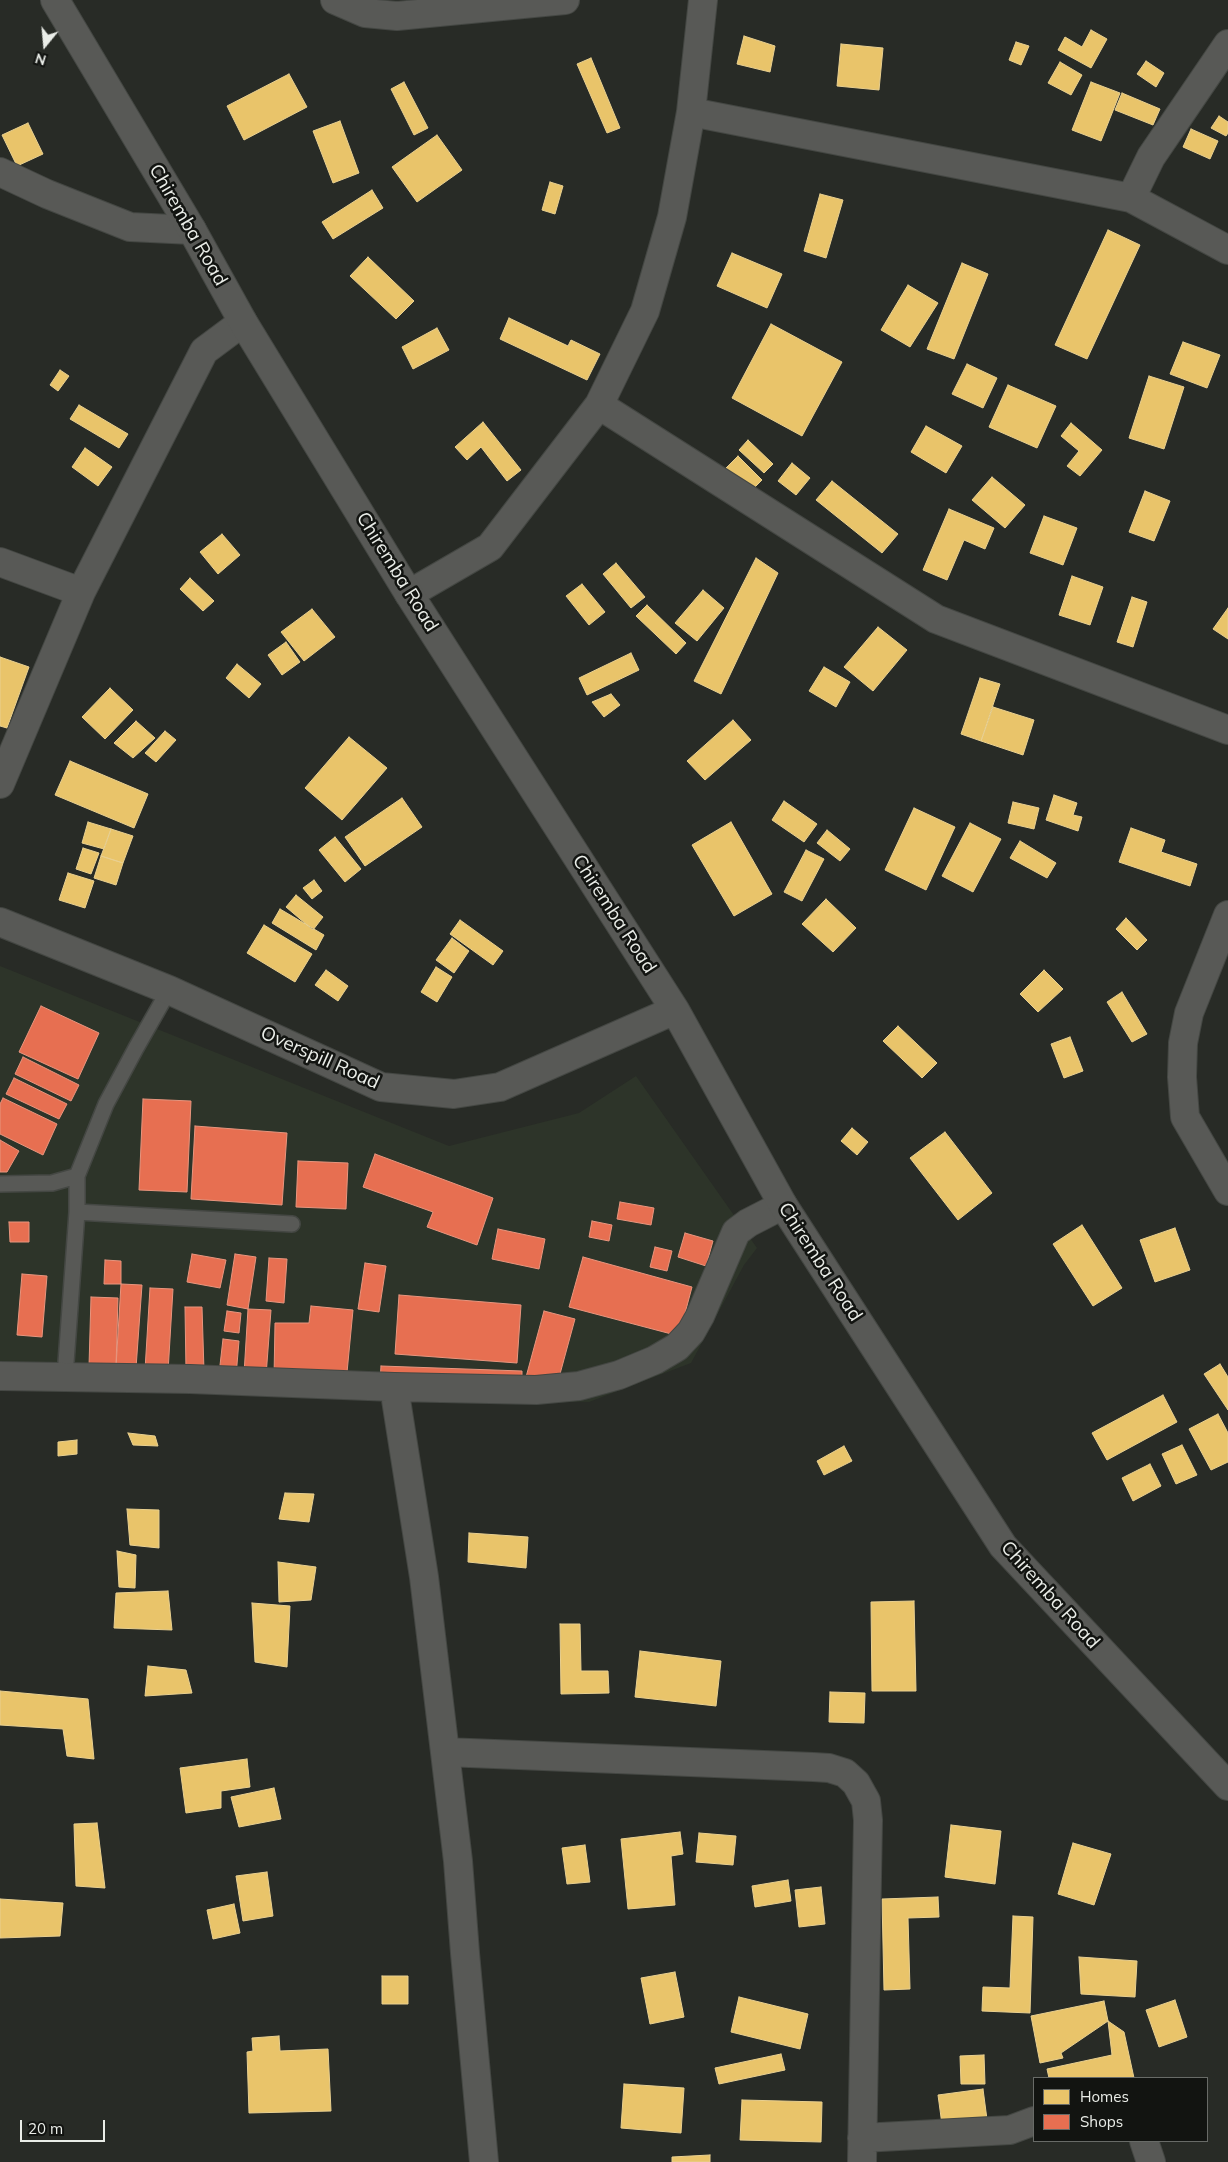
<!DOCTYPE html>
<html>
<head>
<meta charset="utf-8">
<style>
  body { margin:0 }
  #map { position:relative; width:1228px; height:2162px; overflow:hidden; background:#282b26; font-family:Mulish,sans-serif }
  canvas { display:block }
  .legend { position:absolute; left:1033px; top:2077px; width:175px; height:65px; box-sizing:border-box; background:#121411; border:1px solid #686b67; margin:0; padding:6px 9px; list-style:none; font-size:15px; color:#eaede8 }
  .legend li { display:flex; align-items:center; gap:10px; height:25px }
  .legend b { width:25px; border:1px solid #686b67 }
  .north { position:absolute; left:20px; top:20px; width:50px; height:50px; -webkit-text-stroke:4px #121411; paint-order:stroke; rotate:197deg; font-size:14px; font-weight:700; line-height:20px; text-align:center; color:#eaede8 }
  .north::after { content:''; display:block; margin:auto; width:18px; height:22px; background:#eaede8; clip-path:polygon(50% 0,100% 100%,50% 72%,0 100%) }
  .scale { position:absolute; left:20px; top:2120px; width:85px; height:22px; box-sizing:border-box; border:2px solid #eaede8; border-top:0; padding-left:6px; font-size:15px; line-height:18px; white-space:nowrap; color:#eaede8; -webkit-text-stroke:4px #121411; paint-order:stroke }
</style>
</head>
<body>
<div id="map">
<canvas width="1228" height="2162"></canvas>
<ul class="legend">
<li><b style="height:14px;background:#e9c46a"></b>Homes</li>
<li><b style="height:14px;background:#e76f51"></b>Shops</li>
</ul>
<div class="north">N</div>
<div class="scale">20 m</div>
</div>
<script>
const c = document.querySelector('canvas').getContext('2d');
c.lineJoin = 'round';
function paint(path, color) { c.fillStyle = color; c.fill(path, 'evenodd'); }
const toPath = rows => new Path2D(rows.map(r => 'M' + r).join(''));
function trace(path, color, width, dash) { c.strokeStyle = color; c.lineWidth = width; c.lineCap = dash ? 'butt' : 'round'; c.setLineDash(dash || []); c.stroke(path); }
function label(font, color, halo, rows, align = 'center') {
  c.font = font + ' Mulish,sans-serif'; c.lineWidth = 5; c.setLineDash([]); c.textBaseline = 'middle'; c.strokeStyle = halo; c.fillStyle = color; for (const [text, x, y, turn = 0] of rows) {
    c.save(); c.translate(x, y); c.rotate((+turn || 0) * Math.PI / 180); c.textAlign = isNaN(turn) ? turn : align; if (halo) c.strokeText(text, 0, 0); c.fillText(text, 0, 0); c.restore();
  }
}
paint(toPath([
  [0,966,449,1146,579,1113,636,1076,757,1248,744,1265,691,1363,589,1402,0,1387]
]), '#2d3429');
const homes = toPath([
  [1091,30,1107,39,1091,68,1058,50,1065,37,1082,47,1091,30],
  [744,36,775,46,770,72,737,64,744,36],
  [1016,42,1029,46,1021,65,1009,60,1016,42],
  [841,44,883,48,879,90,837,86,841,44],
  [591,58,620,128,607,133,577,64,591,58],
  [1146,61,1164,73,1156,87,1137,74,1146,61],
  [1060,62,1082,75,1071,95,1048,83,1060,62],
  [289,74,307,107,244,140,227,106,289,74],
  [404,82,428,128,414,135,391,89,404,82],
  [1091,82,1120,93,1101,141,1072,130,1091,82],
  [1122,93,1160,109,1153,125,1115,110,1122,93],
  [1219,116,1228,122,1228,133,1226,136,1211,128,1219,116],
  [340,121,359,173,333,183,313,131,340,121],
  [28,123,43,154,17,166,2,135,28,123],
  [1191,129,1218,141,1210,159,1183,147,1191,129],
  [437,135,462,170,417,202,392,167,437,135],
  [550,182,563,186,555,214,542,210,550,182],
  [372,190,383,208,333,239,322,222,372,190],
  [820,194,843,200,826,258,804,251,820,194],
  [1108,230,1140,245,1087,359,1055,345,1108,230],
  [732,253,782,274,767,308,717,286,732,253],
  [368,257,414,301,396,319,350,276,368,257],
  [962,263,988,274,954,359,927,349,962,263],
  [908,285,938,303,910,347,881,330,908,285],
  [509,318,568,346,571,340,600,354,587,380,500,339,509,318],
  [771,324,842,362,802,436,732,398,771,324],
  [437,328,449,350,413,369,402,347,437,328],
  [1183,342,1220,355,1207,388,1170,374,1183,342],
  [967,364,997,378,983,408,952,394,967,364],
  [60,370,69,376,58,391,50,385,60,370],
  [1149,376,1184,387,1164,449,1129,438,1149,376],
  [1008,385,1056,406,1037,448,989,427,1008,385],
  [79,405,128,434,119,448,70,419,79,405],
  [483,422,521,470,507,481,481,447,467,460,455,447,483,422],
  [1071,423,1102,450,1080,476,1067,466,1079,451,1061,436,1071,423],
  [926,426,962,446,946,473,911,452,926,426],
  [748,440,773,464,764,473,739,450,748,440],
  [85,448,112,467,98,486,72,467,85,448],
  [738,456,762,480,746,496,721,473,738,456],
  [792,463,810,478,796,495,778,481,792,463],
  [992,477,1025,505,1005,528,972,500,992,477],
  [832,481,898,534,882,553,816,500,832,481],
  [1145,491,1170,501,1154,541,1129,532,1145,491],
  [949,509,994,528,985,549,964,540,947,580,923,570,949,509],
  [1044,516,1077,528,1063,565,1030,553,1044,516],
  [222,534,240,555,218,574,200,552,222,534],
  [756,558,778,573,721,694,694,681,756,558],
  [616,563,645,597,631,608,603,574,616,563],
  [1072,576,1103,587,1090,625,1059,615,1072,576],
  [190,578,214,601,203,611,180,589,190,578],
  [582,584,605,612,589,625,566,596,582,584],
  [703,590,724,608,697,641,675,623,703,590],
  [1132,597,1147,602,1133,647,1117,642,1132,597],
  [647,605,686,643,676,654,636,616,647,605],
  [1228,608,1228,639,1213,629,1228,608],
  [312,609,335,637,304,661,281,632,312,609],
  [878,627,907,650,873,691,844,667,878,627],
  [286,642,300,662,282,675,268,655,286,642],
  [631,653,639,670,587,695,579,678,631,653],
  [0,657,29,667,7,728,0,726,0,657],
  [237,664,261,684,249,698,226,678,237,664],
  [824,667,850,682,836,707,809,691,824,667],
  [980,678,1000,684,981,741,961,734,980,678],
  [110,688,133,710,105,739,82,717,110,688],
  [611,694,620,705,604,717,592,702,611,694],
  [993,707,1034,720,1023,755,981,741,993,707],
  [733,720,751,740,705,780,687,761,733,720],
  [136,721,155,738,133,758,114,743,136,721],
  [165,731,176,740,156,762,145,753,165,731],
  [349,737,387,768,342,820,305,788,349,737],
  [70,761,148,794,134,828,55,795,70,761],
  [1054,795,1077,803,1073,815,1082,817,1078,831,1046,820,1054,795],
  [402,798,422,827,365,866,345,837,402,798],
  [784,801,817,824,804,842,772,820,784,801],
  [1013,802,1039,808,1034,829,1008,823,1013,802],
  [914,808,955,827,926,890,885,870,914,808],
  [88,822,111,829,104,849,82,843,88,822],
  [731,822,772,894,734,916,692,845,731,822],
  [970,823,1001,839,973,892,942,876,970,823],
  [1131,828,1165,840,1161,852,1197,864,1190,886,1119,862,1131,828],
  [111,829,133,836,123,863,101,856,111,829],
  [827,830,850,849,840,861,817,843,827,830],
  [335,837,361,869,345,882,319,850,335,837],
  [1020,841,1056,863,1047,878,1010,858,1020,841],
  [83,848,99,853,91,874,76,869,83,848],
  [806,850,824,859,802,901,784,892,806,850],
  [101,856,123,863,116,885,94,878,101,856],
  [68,873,94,881,85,908,59,900,68,873],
  [314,880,322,891,312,899,303,888,314,880],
  [296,895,323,917,313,930,286,907,296,895],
  [826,899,856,928,833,952,802,924,826,899],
  [280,909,324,935,316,950,272,923,280,909],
  [1126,918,1147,940,1137,950,1116,929,1126,918],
  [460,920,503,951,493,965,450,934,460,920],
  [264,925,312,954,295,982,247,953,264,925],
  [452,938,469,951,454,973,436,960,452,938],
  [436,967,452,977,437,1002,421,992,436,967],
  [326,970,348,986,338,1001,315,985,326,970],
  [1044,970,1063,989,1038,1012,1020,994,1044,970],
  [1122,992,1147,1034,1132,1042,1107,1002,1122,992],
  [898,1026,937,1063,922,1078,883,1041,898,1026],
  [1070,1037,1083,1071,1064,1078,1051,1044,1070,1037],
  [852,1128,868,1142,857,1155,841,1141,852,1128],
  [945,1132,992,1193,958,1220,910,1158,945,1132],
  [1082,1225,1122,1288,1093,1306,1053,1244,1082,1225],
  [1175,1228,1190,1270,1155,1282,1140,1240,1175,1228],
  [1220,1364,1228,1377,1228,1410,1204,1374,1220,1364],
  [1163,1395,1177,1422,1107,1460,1092,1433,1163,1395],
  [1218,1414,1228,1433,1228,1462,1211,1470,1189,1429,1218,1414],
  [128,1433,155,1436,158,1446,133,1445,128,1433],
  [77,1440,77,1454,58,1456,58,1442,77,1440],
  [1182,1445,1197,1475,1176,1484,1162,1454,1182,1445],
  [844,1446,852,1461,824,1475,817,1461,844,1446],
  [1150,1464,1161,1486,1133,1501,1122,1478,1150,1464],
  [285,1493,314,1494,309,1522,279,1519,285,1493],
  [127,1509,159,1510,159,1548,130,1545,127,1509],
  [469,1533,528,1537,526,1568,468,1562,469,1533],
  [117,1551,136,1555,135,1588,119,1587,117,1551],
  [278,1562,316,1567,311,1600,279,1602,278,1562],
  [168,1591,172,1630,114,1628,116,1593,168,1591],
  [914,1601,916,1691,872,1691,871,1602,914,1601],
  [252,1603,290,1606,287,1667,255,1662,252,1603],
  [560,1624,580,1624,581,1671,608,1671,609,1693,561,1694,560,1624],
  [640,1651,721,1661,716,1706,635,1697,640,1651],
  [148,1666,186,1670,192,1693,145,1696,148,1666],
  [0,1691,88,1699,94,1759,67,1756,63,1729,0,1725,0,1691],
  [830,1692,865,1693,864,1723,829,1722,830,1692],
  [247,1759,250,1787,221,1791,221,1808,186,1813,180,1768,247,1759],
  [274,1788,281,1819,239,1827,231,1797,274,1788],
  [97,1823,105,1888,76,1886,74,1824,97,1823],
  [951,1825,1001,1831,995,1884,945,1877,951,1825],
  [680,1832,683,1854,671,1856,675,1905,628,1909,621,1839,680,1832],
  [699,1833,736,1836,733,1865,696,1862,699,1833],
  [1073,1843,1111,1854,1094,1905,1058,1894,1073,1843],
  [585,1845,590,1882,567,1884,562,1848,585,1845],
  [267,1872,273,1916,243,1921,236,1876,267,1872],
  [788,1880,791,1901,755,1907,752,1886,788,1880],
  [821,1887,825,1924,799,1927,795,1890,821,1887],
  [938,1897,939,1917,908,1918,910,1989,884,1990,882,1899,938,1897],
  [0,1899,63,1903,60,1936,0,1938,0,1899],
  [234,1904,240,1933,213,1939,207,1910,234,1904],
  [1013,1916,1033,1917,1030,2013,982,2011,983,1987,1010,1988,1013,1916],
  [1079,1957,1137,1961,1135,1997,1081,1994,1079,1957],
  [675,1972,684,2017,650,2024,641,1978,675,1972],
  [382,1976,408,1976,408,2004,382,2004,382,1976],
  [739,1997,808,2014,800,2049,731,2032,739,1997],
  [1175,2000,1187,2037,1159,2047,1146,2010,1175,2000],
  [1104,2001,1108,2021,1061,2053,1063,2058,1040,2063,1031,2016,1104,2001],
  [1108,2021,1124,2032,1134,2078,1049,2078,1047,2069,1112,2055,1108,2021],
  [279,2036,280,2051,328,2049,331,2111,249,2113,247,2052,253,2051,252,2038,279,2036],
  [781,2054,785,2070,719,2084,715,2068,781,2054],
  [984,2055,985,2084,961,2084,960,2056,984,2055],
  [624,2084,684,2088,681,2133,621,2128,624,2084],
  [983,2089,988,2127,943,2132,938,2095,983,2089],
  [742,2100,822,2102,821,2142,740,2140,742,2100],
  [710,2155,710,2162,672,2162,672,2157,710,2155]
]);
paint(homes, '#e9c46a');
trace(homes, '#e9d090', 1);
const shops = toPath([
  [41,1006,99,1033,78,1079,19,1052,41,1006],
  [23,1057,79,1085,71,1101,15,1074,23,1057],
  [14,1078,67,1104,59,1119,6,1094,14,1078],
  [3,1098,57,1124,43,1155,0,1134,0,1104,3,1098],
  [143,1099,191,1101,187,1192,139,1190,143,1099],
  [195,1126,287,1133,282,1205,191,1199,195,1126],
  [0,1140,19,1151,7,1172,0,1172,0,1140],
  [375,1154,493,1198,477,1245,427,1227,433,1212,363,1187,375,1154],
  [298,1161,348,1163,346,1209,296,1207,298,1161],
  [620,1202,654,1208,651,1225,617,1219,620,1202],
  [592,1221,612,1225,609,1241,589,1237,592,1221],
  [9,1222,29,1222,29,1242,10,1242,9,1222],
  [498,1229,545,1239,539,1269,492,1259,498,1229],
  [685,1233,713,1241,706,1266,678,1257,685,1233],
  [655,1247,672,1251,667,1271,650,1267,655,1247],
  [192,1254,226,1260,220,1288,187,1282,192,1254],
  [235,1254,256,1257,248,1309,227,1305,235,1254],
  [583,1257,692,1287,679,1336,569,1307,583,1257],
  [269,1258,287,1259,284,1303,266,1301,269,1258],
  [105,1260,121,1261,121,1284,104,1284,105,1260],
  [365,1263,386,1266,379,1312,358,1309,365,1263],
  [22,1274,47,1276,42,1337,17,1335,22,1274],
  [121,1284,142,1285,136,1368,116,1367,121,1284],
  [150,1288,173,1289,168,1372,145,1370,150,1288],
  [399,1295,521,1305,517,1363,395,1354,399,1295],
  [91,1297,118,1298,116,1367,89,1366,91,1297],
  [311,1306,353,1310,346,1383,274,1378,275,1323,309,1323,311,1306],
  [185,1307,202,1307,204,1371,186,1371,185,1307],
  [248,1309,271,1310,266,1376,244,1374,248,1309],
  [227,1311,241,1313,239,1333,224,1331,227,1311],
  [544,1311,575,1319,557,1385,526,1377,544,1311],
  [223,1339,239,1341,236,1376,219,1374,223,1339],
  [381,1366,522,1371,522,1387,380,1382,381,1366]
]);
paint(shops, '#e76f51');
trace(shops, '#e8957e', 1);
const lane = toPath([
  [0,1184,52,1183,77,1176],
  [77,1212,292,1224],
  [65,1376,77,1212,77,1176,106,1104,136,1048,169,990]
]);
const street = toPath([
  [335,0,365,13,397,16,565,0],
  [691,112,1131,198,1228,250],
  [0,172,47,194,130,227,192,230],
  [1131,198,1151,157,1228,44],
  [599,405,936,619,1228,730],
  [0,562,81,592],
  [409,594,490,547,599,405,645,311,672,217,691,112,703,0],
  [0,784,81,592,204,351,243,322],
  [1228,915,1189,1013,1183,1043,1182,1077,1185,1117,1228,1191],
  [0,1376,190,1379,394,1387,536,1390,579,1386,619,1375,655,1360,677,1347,691,1332,700,1316,736,1232,748,1223,783,1205],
  [394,1387,424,1577,458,1861,465,1953,484,2162],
  [445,1752,813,1767,829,1768,845,1773,856,1783,866,1801,868,1820,862,2162],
  [862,2138,1010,2130,1034,2121],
  [1144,2141,1151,2162]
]);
const secondary = toPath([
  [55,0,192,230,243,322,409,594,675,1010,783,1205,1003,1546,1228,1786],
  [0,922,169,990,381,1087,454,1094,500,1087,675,1010]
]);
trace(lane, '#444743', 18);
trace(street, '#444743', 30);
trace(secondary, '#444743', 30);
trace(lane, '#585956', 15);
trace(street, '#585956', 28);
trace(secondary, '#585956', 28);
label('19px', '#eaede8', '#121411', [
  ["Chiremba Road",188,225,60],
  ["Chiremba Road",397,572,58],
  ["Chiremba Road",614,914,57],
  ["Overspill Road",320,1058,24],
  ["Chiremba Road",820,1262,57],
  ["Chiremba Road",1050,1595,48]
]);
</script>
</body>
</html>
